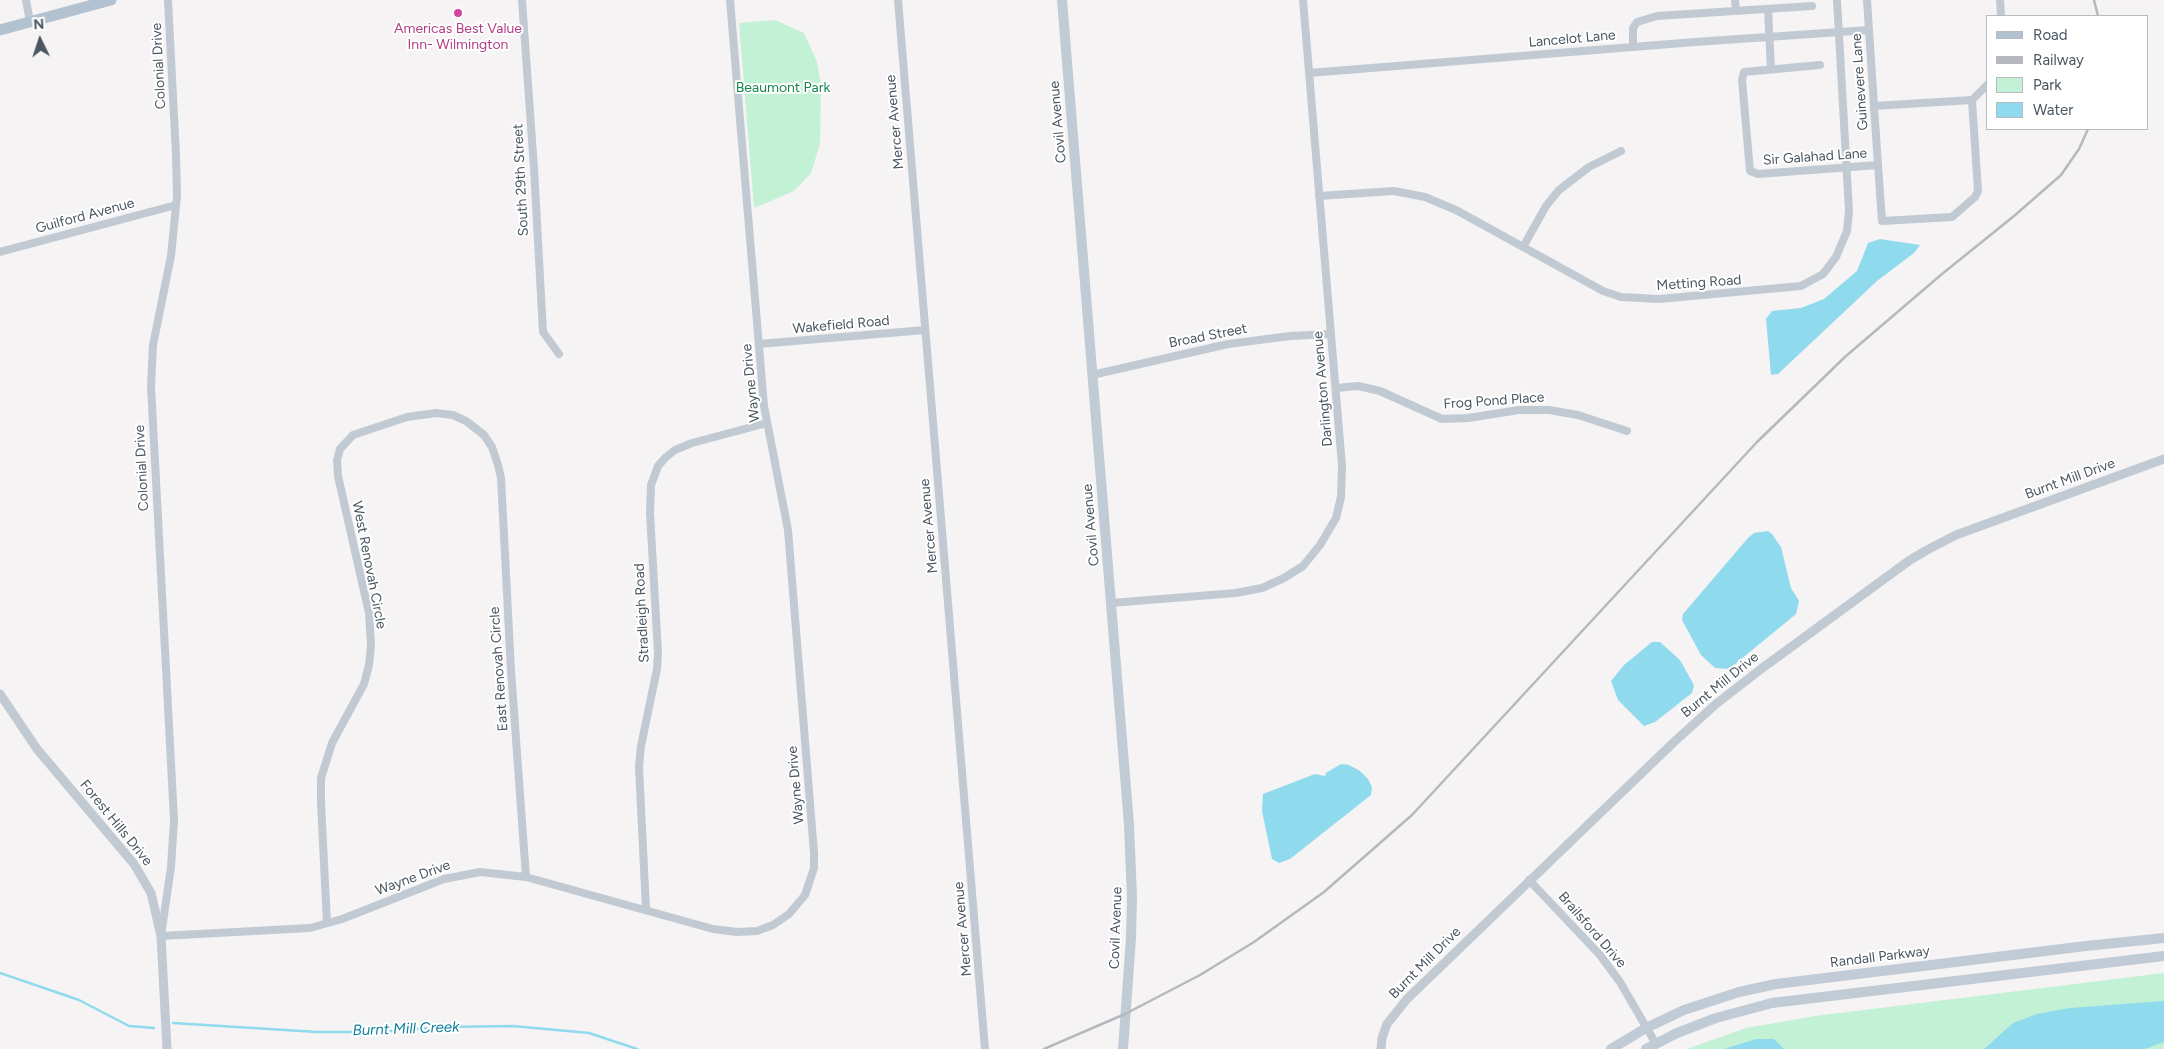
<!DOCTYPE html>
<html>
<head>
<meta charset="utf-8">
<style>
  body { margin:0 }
  #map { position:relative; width:2164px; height:1049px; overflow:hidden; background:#f5f3f3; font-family:Figtree,sans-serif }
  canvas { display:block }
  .legend { position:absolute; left:1986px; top:15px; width:162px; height:115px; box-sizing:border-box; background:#fff; border:1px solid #b7bbc0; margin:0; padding:6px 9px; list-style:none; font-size:15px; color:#4a5661 }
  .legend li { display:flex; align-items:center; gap:10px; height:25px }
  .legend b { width:25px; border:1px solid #b7bbc0 }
  .north { position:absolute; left:15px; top:15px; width:50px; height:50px; -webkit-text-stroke:4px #fff; paint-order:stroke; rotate:356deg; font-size:14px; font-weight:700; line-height:20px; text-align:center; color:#4a5661 }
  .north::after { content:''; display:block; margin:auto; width:18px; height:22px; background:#4a5661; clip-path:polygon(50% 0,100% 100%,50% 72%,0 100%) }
</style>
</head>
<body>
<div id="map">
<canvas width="2164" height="1049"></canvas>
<ul class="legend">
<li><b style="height:6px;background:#b3c2d1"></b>Road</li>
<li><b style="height:6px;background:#b5b8bd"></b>Railway</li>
<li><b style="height:14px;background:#c3f1d5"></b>Park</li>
<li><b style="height:14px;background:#90daee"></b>Water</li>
</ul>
<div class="north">N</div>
</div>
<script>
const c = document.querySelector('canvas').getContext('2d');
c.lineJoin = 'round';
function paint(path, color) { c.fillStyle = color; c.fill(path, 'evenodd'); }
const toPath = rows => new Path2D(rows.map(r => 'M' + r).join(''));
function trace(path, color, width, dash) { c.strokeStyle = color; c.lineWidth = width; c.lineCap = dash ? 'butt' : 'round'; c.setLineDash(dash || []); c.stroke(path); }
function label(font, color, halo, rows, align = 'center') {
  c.font = font + ' Figtree,sans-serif'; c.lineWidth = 4; c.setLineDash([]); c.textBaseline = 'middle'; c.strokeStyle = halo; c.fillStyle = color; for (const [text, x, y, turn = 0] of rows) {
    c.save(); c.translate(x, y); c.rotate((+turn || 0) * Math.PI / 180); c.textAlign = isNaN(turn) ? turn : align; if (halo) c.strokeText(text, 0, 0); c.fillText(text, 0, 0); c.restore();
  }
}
paint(toPath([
  [775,20,804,33,817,62,821,85,820,144,811,173,794,191,754,208,739,23],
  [2164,973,2164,1049,1687,1049,1746,1028,1815,1016]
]), '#c3f1d5');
paint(toPath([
  [1880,239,1920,245,1914,253,1877,281,1778,374,1771,375,1766,319,1772,311,1801,308,1824,299,1857,271,1868,243],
  [1768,531,1772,534,1781,547,1791,588,1799,601,1796,614,1729,669,1715,668,1701,655,1682,620,1683,614,1748,538,1754,533],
  [1652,642,1660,642,1680,660,1694,685,1692,693,1655,722,1644,726,1618,700,1611,681,1624,665],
  [1341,764,1349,765,1360,771,1368,779,1372,787,1371,795,1290,859,1279,863,1272,859,1262,811,1263,794,1315,774,1325,776,1326,773],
  [2164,1001,2164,1042,2145,1049,1984,1049,2013,1023,2037,1014,2070,1008],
  [1756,1039,1774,1039,1784,1049,1724,1049]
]), '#90daee');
trace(toPath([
  [0,973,79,1000,129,1026,154,1028],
  [173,1023,317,1032,379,1032,444,1027,513,1026,589,1033,637,1049]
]), '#90daee', 2.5);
trace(toPath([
  [26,0,30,22],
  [168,0,176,155,177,196,171,256,153,345,151,386,174,820,171,867,161,936,310,928,342,919,444,879,480,872,526,877,713,929,737,932,757,931,773,925,789,914,805,895,814,868,814,853,788,530,764,406,730,0],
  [522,0,534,168,543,332,559,354],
  [898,0,985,1049],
  [1735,0,1736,10],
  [1867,0,1869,30,1874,106,1878,165,1882,221,1952,217,1975,197,1978,191,1972,100,1874,106],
  [2000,0,2001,16],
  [1768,9,1771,69],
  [1633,47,1633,28,1637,22,1657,16,1812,6],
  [1820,65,1744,72,1742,80,1750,171,1758,174,1878,165],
  [1309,73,1695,42,1869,30],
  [1972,100,1988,84],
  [1319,196,1394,191,1425,197,1456,210,1603,291,1621,297,1659,299,1801,286,1823,274,1836,257,1847,231,1849,211,1837,0],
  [1523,247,1546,206,1559,190,1589,167,1621,151],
  [0,252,176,205],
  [759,344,925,330],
  [1092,375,1228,344,1290,336,1330,334],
  [1336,388,1358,386,1380,391,1442,419,1468,418,1519,410,1549,410,1578,415,1627,431],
  [1111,603,1236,593,1262,588,1284,578,1303,566,1320,545,1336,518,1341,497,1342,466,1303,0],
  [1529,880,1600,955,1620,982,1656,1044],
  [646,909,639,767,641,746,657,669,658,653,650,513,651,485,658,466,665,458,675,450,692,443,767,423],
  [327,923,321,803,321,778,332,743,364,684,369,665,371,645,369,613,338,476,337,460,340,449,353,435,407,417,436,413,453,415,466,421,484,435,492,447,498,465,501,478,511,670,526,877]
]), '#c1cad2', 8);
trace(toPath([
  [0,694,37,749,134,864,151,893,161,936,167,1049],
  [1381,1049,1382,1038,1387,1024,1407,999,1674,742,1716,704,1761,669,1910,560,1927,550,1956,535,2164,459]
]), '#c1cad2', 9);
trace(toPath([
  [1062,0,1129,825,1132,898,1131,938,1123,1049],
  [1611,1049,1646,1028,1684,1010,1739,992,1776,984,2086,946,2164,938],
  [1646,1049,1677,1033,1716,1018,1772,1003,2164,956]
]), '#c1cbd6', 10);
trace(toPath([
  [0,30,111,0]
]), '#b3c2d1', 11);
trace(toPath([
  [2094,0,2098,16],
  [1044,1049,1125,1014,1200,975,1254,942,1324,892,1412,815,1757,442,1846,356,1942,274,2014,216,2061,175,2079,149,2088,129]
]), '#b5b8bd', 2.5);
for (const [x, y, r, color] of [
  [458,13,5,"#d1479c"]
]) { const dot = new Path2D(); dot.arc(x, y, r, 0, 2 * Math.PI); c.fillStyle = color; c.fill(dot); trace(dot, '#fff', 2); }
label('14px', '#b23c85', '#fff', [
  ["Americas Best Value",458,29],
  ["Inn- Wilmington",458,45]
]);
label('14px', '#4a5661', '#fff', [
  ["Lancelot Lane",1572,39,-5],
  ["Colonial Drive",159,66,-93],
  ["Guinevere Lane",1860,82,-94],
  ["Mercer Avenue",895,122,-95],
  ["Covil Avenue",1058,122,-95],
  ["Sir Galahad Lane",1815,157,-4],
  ["South 29th Street",521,180,-93],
  ["Guilford Avenue",85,216,-15],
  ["Metting Road",1699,283,-4],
  ["Wakefield Road",841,325,-5],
  ["Broad Street",1208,336,-11],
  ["Wayne Drive",751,383,-96],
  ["Darlington Avenue",1323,389,-95],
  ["Frog Pond Place",1494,401,-4],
  ["Colonial Drive",142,468,-93],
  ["Burnt Mill Drive",2070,479,-20],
  ["Covil Avenue",1091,525,-95],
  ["Mercer Avenue",929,526,-95],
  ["West Renovah Circle",369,565,79],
  ["Stradleigh Road",642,613,-93],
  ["East Renovah Circle",499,669,-94],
  ["Burnt Mill Drive",1720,685,-39],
  ["Wayne Drive",796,785,-95],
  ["Forest Hills Drive",116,823,51],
  ["Wayne Drive",413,878,-20],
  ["Covil Avenue",1116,928,-88],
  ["Mercer Avenue",963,929,-95],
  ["Brailsford Drive",1592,930,49],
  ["Randall Parkway",1880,957,-7],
  ["Burnt Mill Drive",1425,963,-45]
]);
label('14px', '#17864f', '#fff', [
  ["Beaumont Park",783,88]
]);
label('italic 15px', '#0c7c9b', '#fff', [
  ["Burnt Mill Creek",406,1029,-2]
]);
</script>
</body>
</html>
